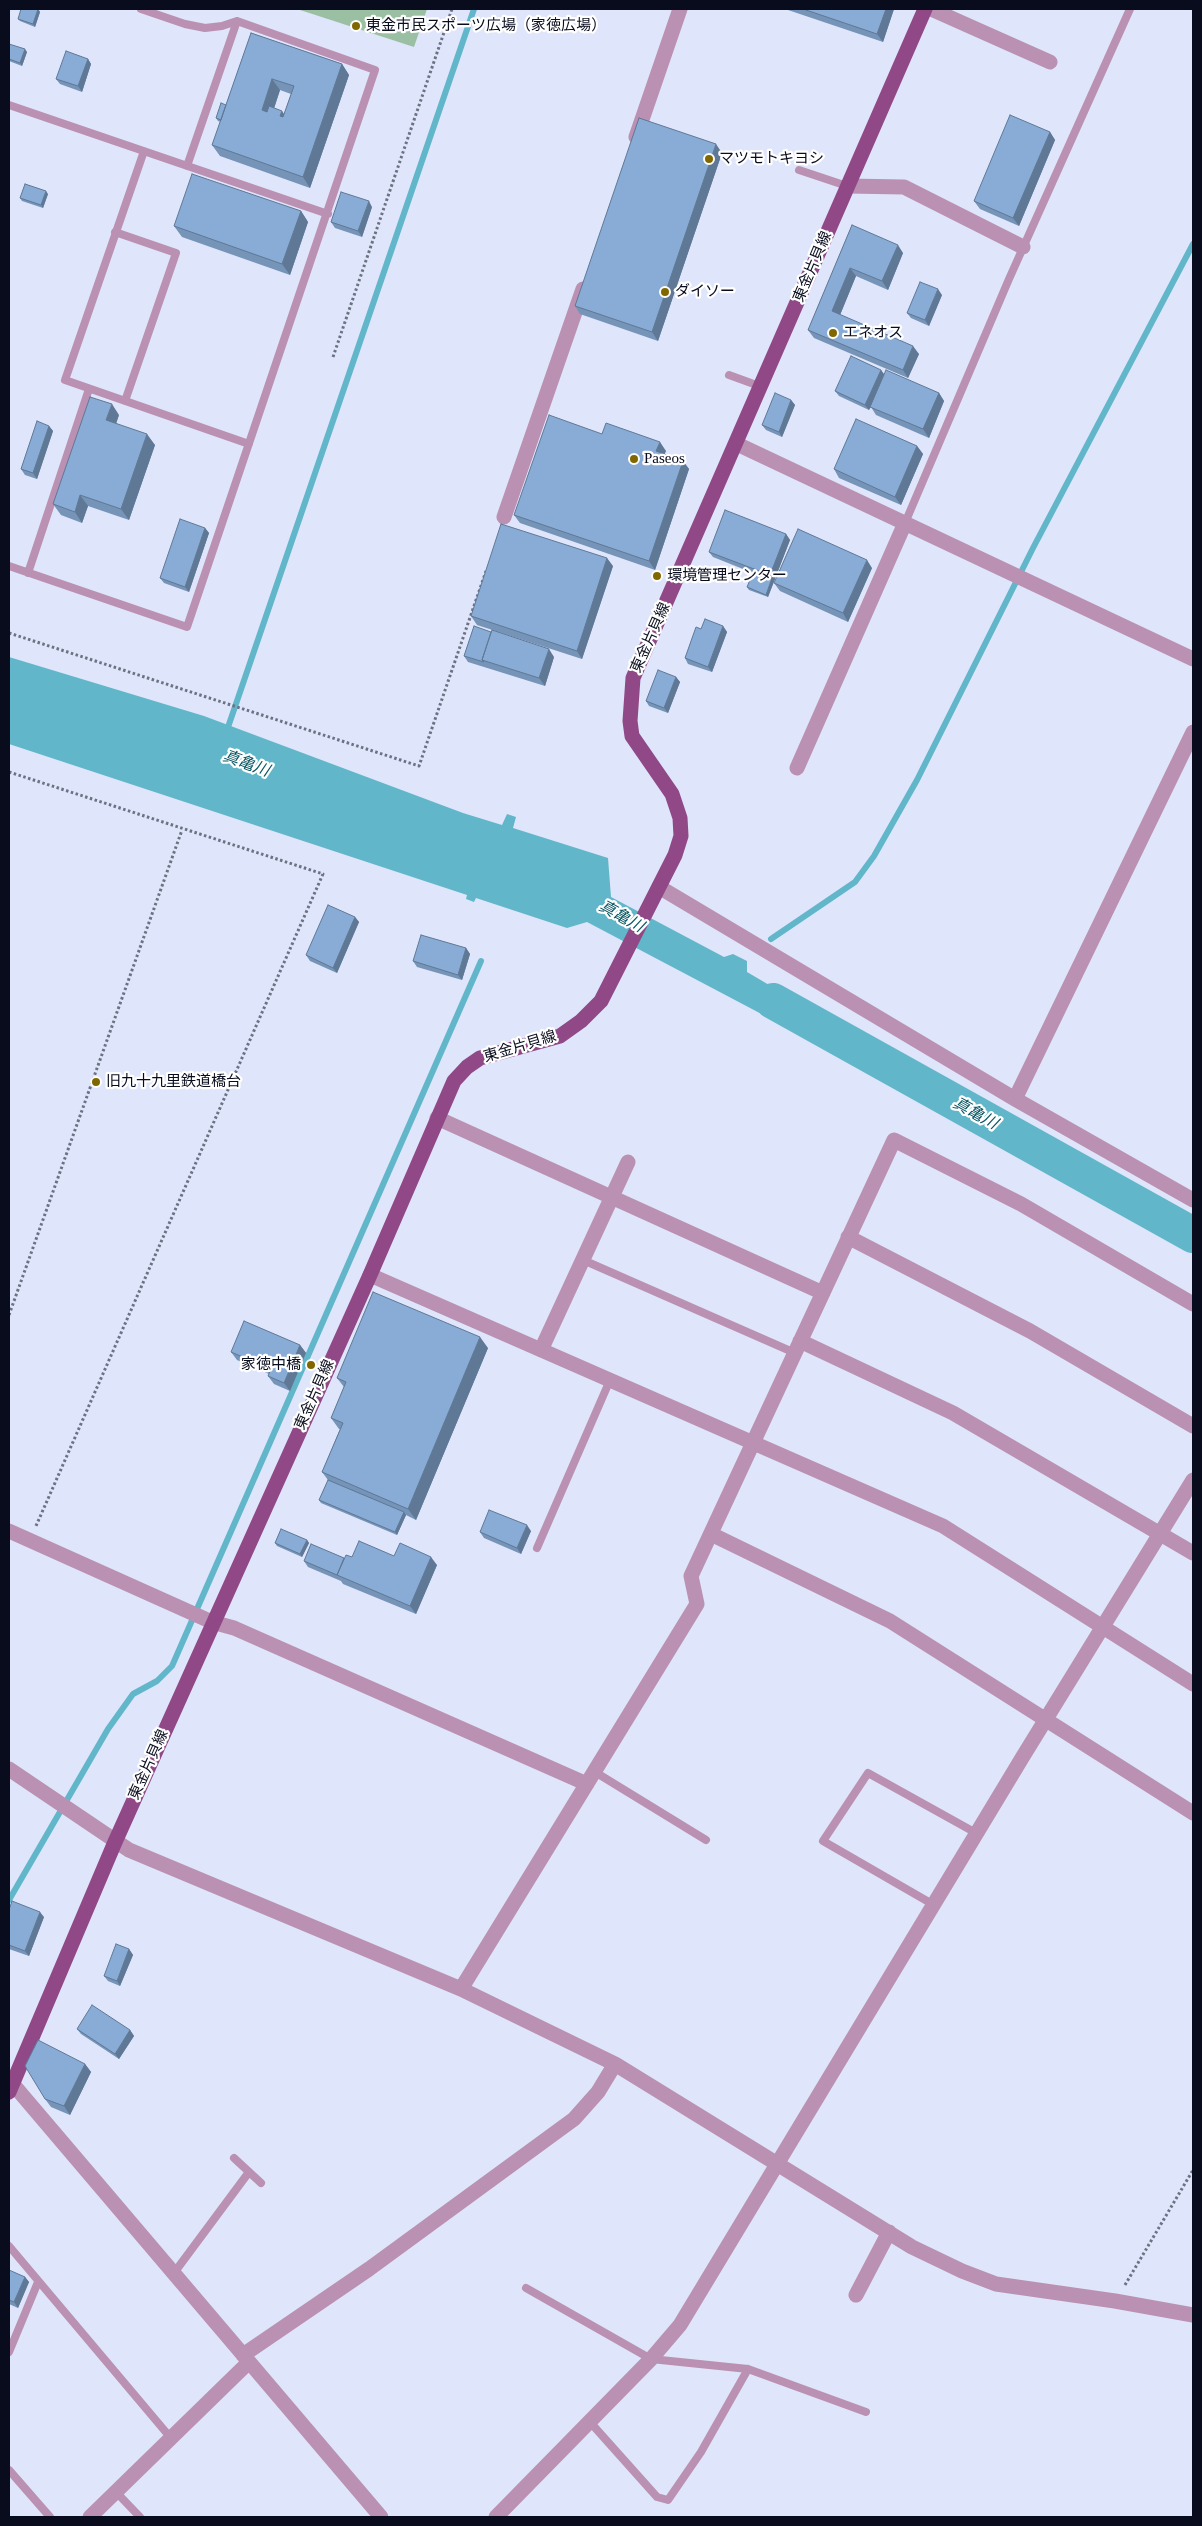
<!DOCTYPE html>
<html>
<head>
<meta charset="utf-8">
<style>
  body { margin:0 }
  #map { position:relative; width:1202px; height:2526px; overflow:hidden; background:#dfe5fa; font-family:"Times New Roman",serif }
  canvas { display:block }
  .frame { position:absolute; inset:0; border:10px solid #090c1d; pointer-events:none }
</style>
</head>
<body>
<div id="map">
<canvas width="1202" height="2526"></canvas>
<div class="frame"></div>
</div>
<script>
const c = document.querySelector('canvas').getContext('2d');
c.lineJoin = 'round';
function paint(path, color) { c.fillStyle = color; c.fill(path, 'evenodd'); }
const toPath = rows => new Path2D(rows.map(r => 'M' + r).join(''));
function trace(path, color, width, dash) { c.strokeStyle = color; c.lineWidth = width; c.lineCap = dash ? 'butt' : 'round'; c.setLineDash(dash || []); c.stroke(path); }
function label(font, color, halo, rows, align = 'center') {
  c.font = font + ' "Times New Roman","Noto Sans JP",serif'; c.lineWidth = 4.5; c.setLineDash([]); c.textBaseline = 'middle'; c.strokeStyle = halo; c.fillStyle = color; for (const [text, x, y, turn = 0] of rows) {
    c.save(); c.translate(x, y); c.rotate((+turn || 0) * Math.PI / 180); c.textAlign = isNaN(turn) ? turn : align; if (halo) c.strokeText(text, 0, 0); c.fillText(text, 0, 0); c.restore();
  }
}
paint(toPath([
  [297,9,427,9,414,47]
]), '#9abfa3');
paint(toPath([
  [9,657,204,716,463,813,502,825,507,814,516,817,513,828,608,858,611,897,724,957,733,954,747,961,747,972,822,1016,807,1038,587,922,567,928,476,898,474,902,466,899,467,895,9,744]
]), '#61b7c9');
trace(toPath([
  [226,733,474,9],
  [771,939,855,882,874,856,917,780,1033,548,1193,244],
  [9,1900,108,1729,133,1694,157,1681,172,1666,481,961]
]), '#61b7c9', 6);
trace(toPath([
  [773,1001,1193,1235]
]), '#61b7c9', 36);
trace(toPath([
  [333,357,452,9],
  [9,633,419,766,486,571],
  [9,772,323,874,36,1526],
  [9,1315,182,830],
  [1125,2285,1193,2170]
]), '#6d7184', 3, [2.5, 2.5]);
trace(toPath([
  [9,105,328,214],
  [144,151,65,380,249,444],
  [187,166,237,21],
  [799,170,847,186],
  [115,232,176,253,125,401],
  [729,375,762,387],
  [905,523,1009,279,1130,9],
  [9,566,187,627,375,70,237,21,222,26,205,28,185,24,141,9],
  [28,573,89,389],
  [583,1260,795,1353],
  [537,1548,610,1380],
  [595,1772,706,1840],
  [934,1905,823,1841,868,1773,976,1833],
  [234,2158,261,2183],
  [9,2246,170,2437],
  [174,2273,249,2172],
  [526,2288,651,2359,748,2369,866,2412],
  [9,2352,38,2282],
  [590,2422,657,2497,668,2500,701,2452,748,2369],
  [9,2470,50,2517],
  [116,2492,140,2517]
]), '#ba91b2', 8);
trace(toPath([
  [931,9,1050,62],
  [636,137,680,9],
  [847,186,904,187,1023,247],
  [737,444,1193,659],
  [504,517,583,289],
  [797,768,905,523],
  [659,887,1015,1099,1193,1200],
  [1015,1099,1193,732],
  [437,1118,823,1293],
  [848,1237,1030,1331,1193,1426],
  [370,1275,943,1526,1193,1684],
  [800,1341,953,1413,1193,1553],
  [541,1350,628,1162],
  [9,1531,212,1622,234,1628,587,1784],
  [711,1534,890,1621,1193,1813],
  [9,1769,129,1850,461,1989,615,2064,912,2247,962,2271,996,2284,1115,2301,1193,2315],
  [461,1989,697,1604,691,1576,894,1140,1021,1204,1193,1304],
  [12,2083,381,2517],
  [856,2295,889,2232],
  [243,2355,369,2269,574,2119,598,2092,615,2064],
  [90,2517,249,2362],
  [496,2517,651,2359,680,2325,1022,1758,1193,1480]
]), '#ba91b2', 15);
trace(toPath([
  [9,2092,115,1842,370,1275,454,1081,467,1067,480,1058,560,1036,581,1021,601,1001,675,855,681,836,680,818,672,794,632,736,630,721,633,678,925,9]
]), '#904986', 15);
paint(toPath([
  [38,9,40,12,35,27,20,21,18,19],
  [785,9,894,9,883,42],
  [251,33,342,64,349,75,310,188,220,156,212,145,221,122,218,121,216,118,226,105],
  [280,90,291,94,284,114,274,108],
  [9,44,27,52,22,66,9,61],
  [88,59,91,64,82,92,60,84,56,79],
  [1050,132,1055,140,1019,226,980,209,974,201],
  [722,153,658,341,580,314,575,306],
  [48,194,43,208,22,201,20,198],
  [372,207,362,237,335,228,331,222],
  [301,211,308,222,290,275,182,237,174,226],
  [852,225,903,253,888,290,856,276,840,315,919,354,908,378,814,338,808,330],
  [942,295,929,326,911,318,907,313],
  [881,370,884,374,939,393,944,401,929,438,876,415,871,407,869,410,839,396,835,391],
  [791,400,795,405,782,437,766,430,762,425],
  [119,415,116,423,155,445,129,520,88,506,82,523,61,515,53,504],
  [49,426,53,431,37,479,25,475,21,469],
  [602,434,666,451,664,454,683,461,689,469,655,570,520,523,514,515],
  [917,446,923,454,901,505,839,478,834,469],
  [205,528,209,533,189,592,164,583,160,578],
  [786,534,790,540,768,597,749,590,747,587,753,573,713,557,709,552],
  [613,566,582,659,477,625,471,616],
  [872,568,848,622,780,591,774,583],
  [723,626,727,632,712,672,688,664,685,658],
  [464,656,554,657,545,686,468,662],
  [676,677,680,682,668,713,649,706,646,701],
  [355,917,359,922,337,973,310,961,306,955],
  [466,948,470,954,462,980,417,967,413,961],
  [300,1345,306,1353,290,1391,274,1384,268,1376,269,1374,237,1360,231,1352],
  [488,1348,416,1520,406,1515,397,1535,321,1503,319,1500,328,1480,322,1472,340,1429,339,1429,331,1418,344,1387,337,1378],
  [531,1531,521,1554,484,1538,480,1532],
  [307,1540,309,1543,302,1557,277,1546,275,1543],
  [394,1556,437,1565,416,1614,343,1584,341,1581,308,1567,304,1561,344,1559,352,1557],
  [9,1910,44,1917,29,1956,9,1949],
  [129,1949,133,1955,120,1986,108,1981,104,1976],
  [77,2029,130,2030,134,2036,119,2059,81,2034],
  [85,2064,91,2072,70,2115,51,2107,45,2099],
  [9,2271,25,2277,29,2282,18,2308,9,2304]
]), '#7594b8');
paint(toPath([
  [38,9,40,12,35,27,33,24],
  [886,9,894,9,883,42,877,34],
  [25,49,27,52,22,66,20,63],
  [88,59,91,64,82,92,78,86],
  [342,64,349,75,310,188,303,177],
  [272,79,280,90,270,121,262,110],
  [282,111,289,121,280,116],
  [1050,132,1055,140,1019,226,1013,218],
  [716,144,722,153,658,341,652,332],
  [46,191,48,194,43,208,41,205],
  [369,201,372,207,362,237,358,231],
  [301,211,308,222,290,275,282,264],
  [898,245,903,253,888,290,882,281],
  [850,268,856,276,838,320,832,311],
  [938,289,942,295,929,326,925,320],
  [913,346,919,354,908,378,903,370],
  [881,370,885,376,869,410,865,405],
  [939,393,944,401,929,438,923,429],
  [791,400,795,405,782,437,779,432],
  [112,404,119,415,114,430,106,420],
  [49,426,53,431,37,479,33,473],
  [147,434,155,445,129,520,121,509],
  [660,442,666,451,662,460,656,451],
  [917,446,923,454,901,505,895,497],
  [683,461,689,469,655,570,649,561],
  [80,495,88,506,82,523,75,512],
  [205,528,209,533,189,592,185,587],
  [786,534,790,540,768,597,766,595,772,578,770,575],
  [607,558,613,566,582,659,577,651],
  [867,560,872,568,848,622,843,613],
  [723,626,727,632,712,672,708,667],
  [549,649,554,657,545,686,539,678],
  [676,677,680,682,668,713,664,708],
  [355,917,359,922,337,973,333,968],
  [466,948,470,954,462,980,458,975],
  [480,1337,488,1348,416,1520,408,1509],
  [300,1345,306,1353,290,1391,284,1383],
  [404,1512,406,1515,397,1535,395,1532],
  [527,1525,531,1531,521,1554,517,1548],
  [307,1540,309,1543,302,1557,300,1554],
  [431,1557,437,1565,416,1614,410,1606],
  [40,1912,44,1917,29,1956,25,1951],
  [129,1949,133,1955,120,1986,117,1981],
  [130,2030,134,2036,119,2059,115,2054],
  [85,2064,91,2072,70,2115,64,2106],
  [25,2277,29,2282,18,2308,14,2302]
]), '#5f7896');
const building = toPath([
  [21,9,38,9,33,24,18,19,21,9],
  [803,9,886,9,877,34,803,9],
  [251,33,342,64,303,177,212,145,251,33],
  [272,79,294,86,283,117,280,116,282,111,269,106,267,112,262,110,272,79],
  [9,44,25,49,20,63,9,59,9,44],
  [66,51,88,59,78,86,56,79,66,51],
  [221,103,226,105,221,120,216,118,221,103],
  [1010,115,1050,132,1013,218,974,201,1010,115],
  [639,118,716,144,652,332,575,306,639,118],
  [192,174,301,211,282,264,174,226,192,174],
  [25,184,46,191,41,205,20,198,25,184],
  [341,192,369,201,358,231,331,222,341,192],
  [852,225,898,245,882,281,850,268,832,311,913,346,903,370,808,330,852,225],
  [920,282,938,289,925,320,907,313,920,282],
  [851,356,881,370,865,405,835,391,851,356],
  [886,370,939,393,923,429,870,407,886,370],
  [775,393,791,400,779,432,762,425,775,393],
  [90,397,112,404,106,420,147,434,121,509,80,495,75,512,53,504,90,397],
  [549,415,602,434,606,423,660,442,656,451,683,461,649,561,514,515,549,415],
  [856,419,917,446,895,497,834,469,856,419],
  [37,421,49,426,33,473,21,469,37,421],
  [725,510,786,534,770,575,709,552,725,510],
  [180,519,205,528,185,587,160,578,180,519],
  [501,524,607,558,577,651,471,616,501,524],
  [798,529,867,560,843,613,774,583,798,529],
  [754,571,772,578,766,595,747,587,754,571],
  [705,619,723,626,708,667,685,658,696,627,701,629,705,619],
  [474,626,491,632,482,660,484,662,464,656,474,626],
  [492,630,549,649,539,678,482,660,492,630],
  [658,670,676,677,664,708,646,701,658,670],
  [328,905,355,917,333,968,306,955,328,905],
  [421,935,466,948,458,975,413,961,421,935],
  [373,1292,480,1337,408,1509,322,1472,343,1423,331,1418,346,1382,337,1378,373,1292],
  [244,1321,300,1345,284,1383,268,1376,271,1369,231,1352,244,1321],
  [328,1480,404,1512,395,1532,319,1500,328,1480],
  [489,1510,527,1525,517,1548,480,1532,489,1510],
  [281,1529,307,1540,300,1554,275,1543,281,1529],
  [359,1541,394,1556,400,1543,431,1557,410,1606,337,1575,346,1555,352,1557,359,1541],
  [311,1544,344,1558,337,1575,304,1561,311,1544],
  [12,1901,40,1912,25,1951,9,1945,9,1910,12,1901],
  [116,1944,129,1949,117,1981,104,1976,116,1944],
  [92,2005,130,2030,115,2054,77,2029,92,2005],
  [38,2040,85,2064,64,2106,45,2099,25,2066,38,2040],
  [9,2270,25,2277,14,2302,9,2300,9,2270]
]);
paint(building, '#88acd6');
trace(building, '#5f7896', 1);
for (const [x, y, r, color] of [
  [356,26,5,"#806700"],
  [709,159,5,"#806700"],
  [665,292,5,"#806700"],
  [833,333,5,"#806700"],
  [634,459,5,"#806700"],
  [657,576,5,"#806700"],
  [96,1082,5,"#806700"],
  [311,1365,5,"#806700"]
]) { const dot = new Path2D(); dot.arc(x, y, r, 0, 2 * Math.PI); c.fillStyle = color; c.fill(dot); trace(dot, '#fff', 2); }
label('15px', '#090c1d', '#fff', [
  ["東金市民スポーツ広場（家徳広場）",366,26],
  ["マツモトキヨシ",719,159],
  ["ダイソー",675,292],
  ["エネオス",843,333],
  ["Paseos",644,459],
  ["環境管理センター",667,576],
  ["旧九十九里鉄道橋台",106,1082],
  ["家徳中橋",301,1365,"right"]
], 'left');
label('15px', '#090c1d', '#fff', [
  ["東金片貝線",813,267,-67],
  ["東金片貝線",651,638,-66],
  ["東金片貝線",520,1047,-17],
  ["東金片貝線",315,1395,-66],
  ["東金片貝線",149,1765,-66]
]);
label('italic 16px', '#0b5764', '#fff', [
  ["真亀川",246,764,20],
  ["真亀川",621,917,29],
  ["真亀川",975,1114,29]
]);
</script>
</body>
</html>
